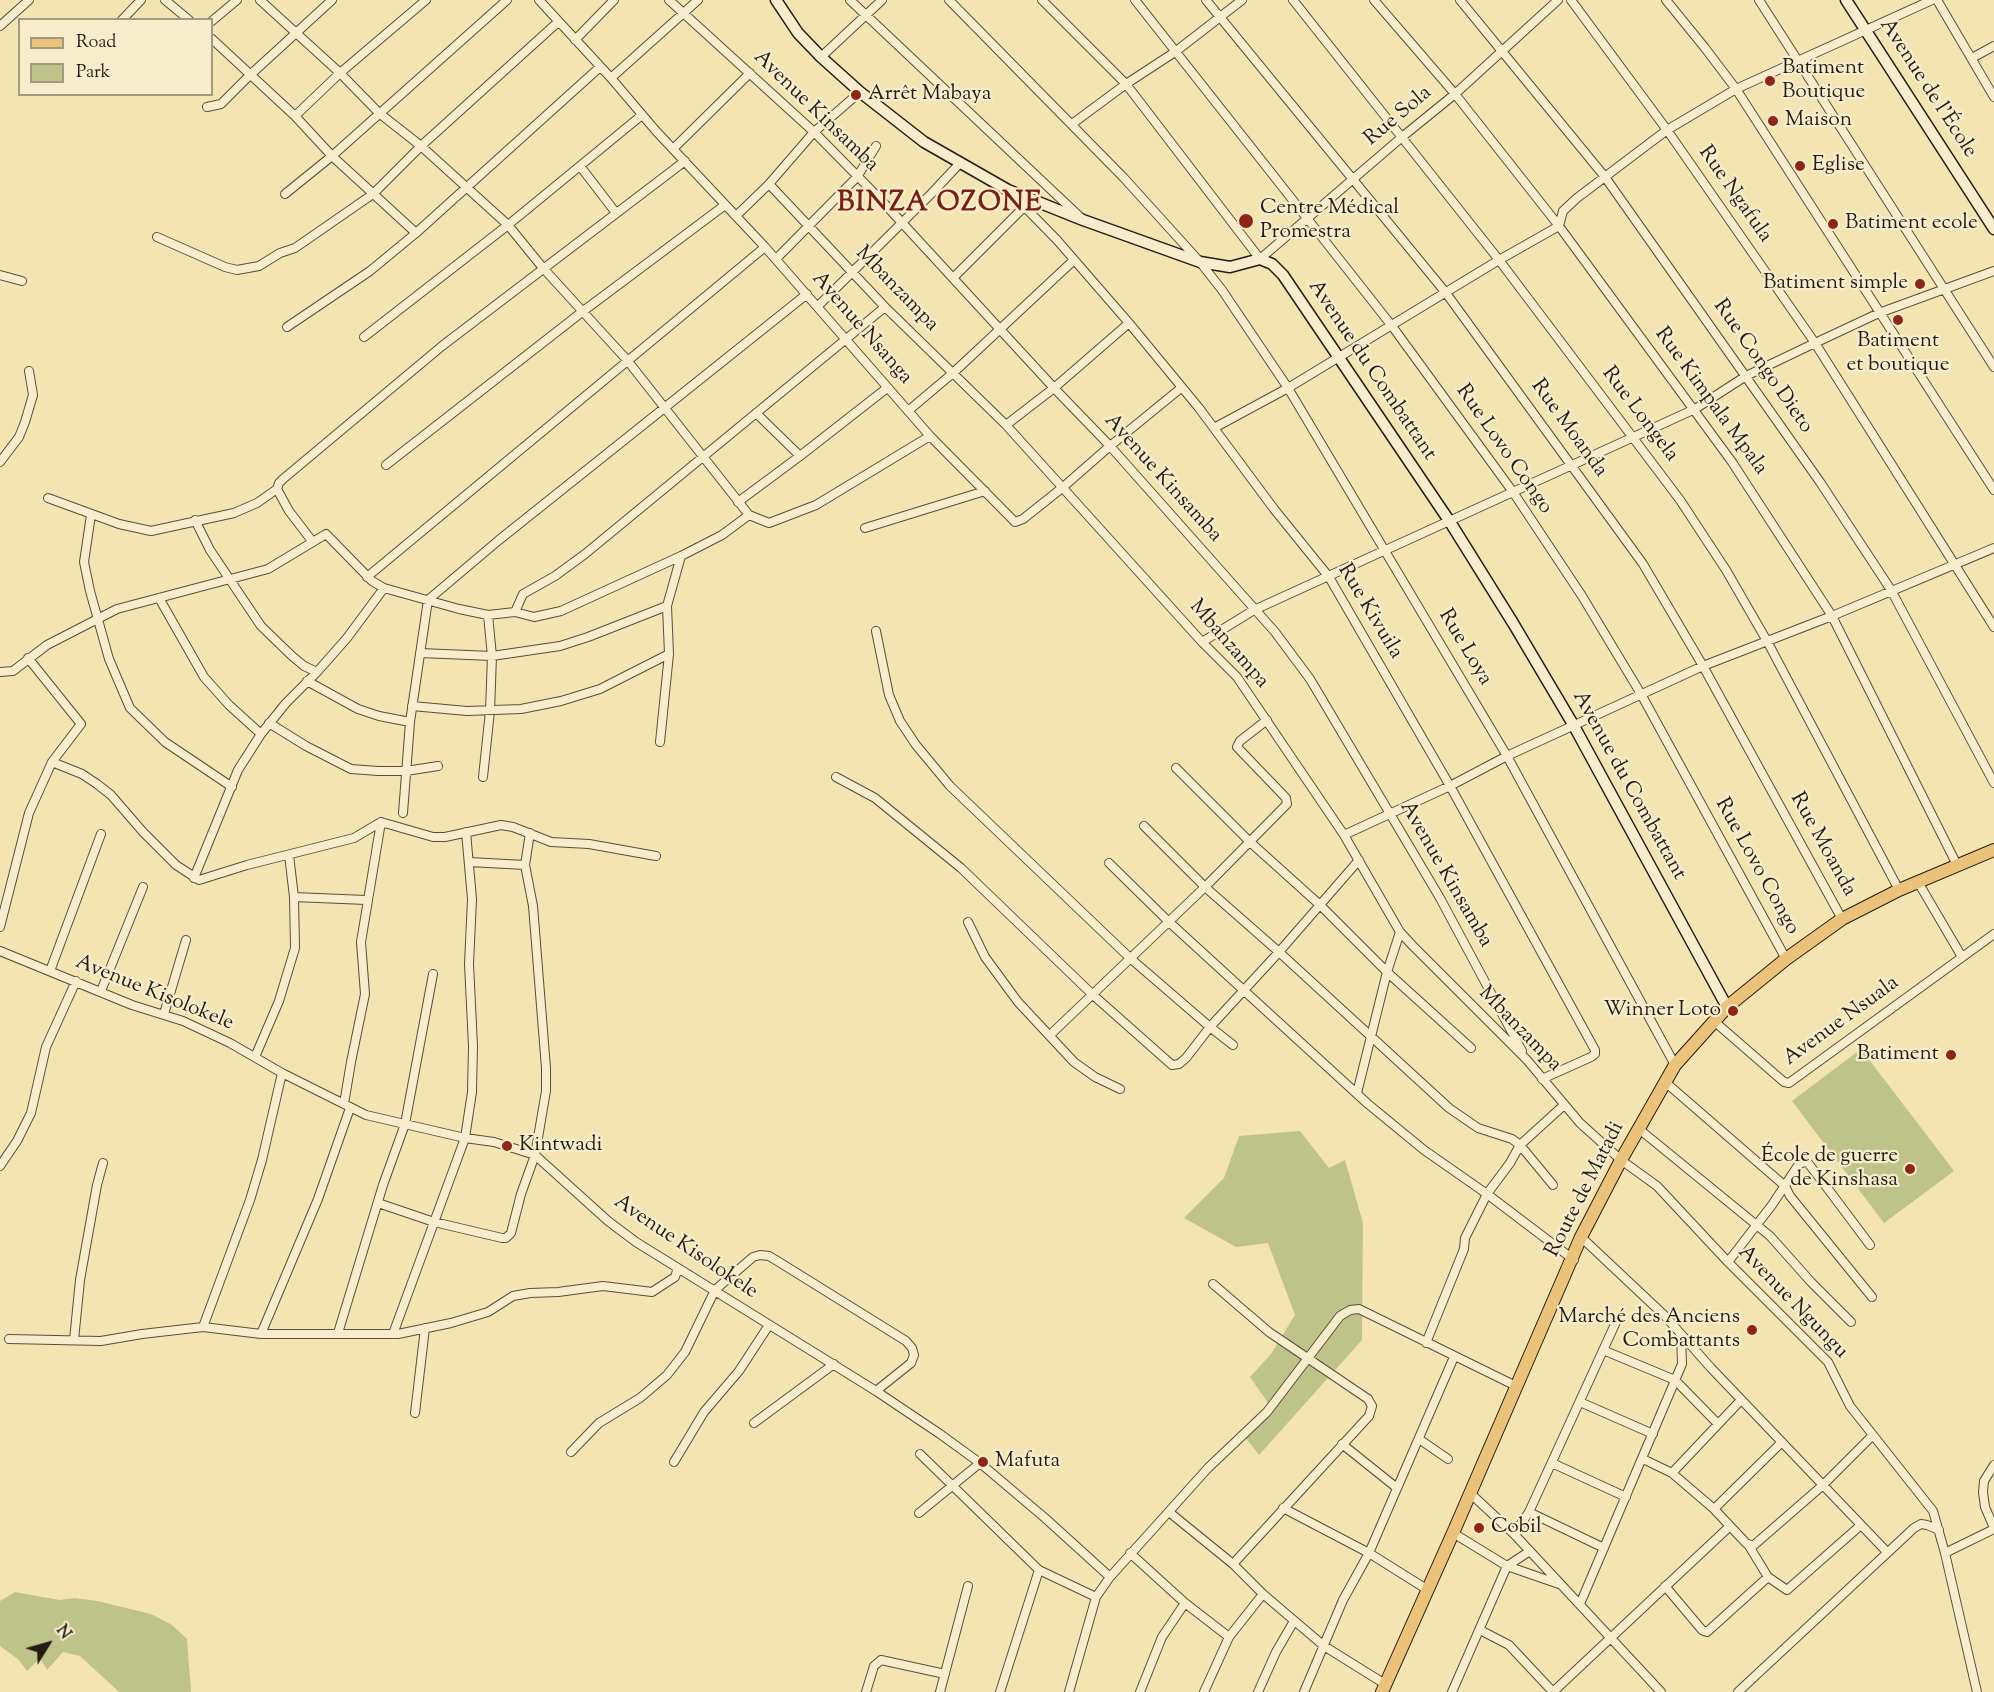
<!DOCTYPE html>
<html>
<head>
<meta charset="utf-8">
<style>
  body { margin:0 }
  #map { position:relative; width:1994px; height:1692px; overflow:hidden; background:#f3e4b2; font-family:"Sorts Mill Goudy",serif }
  canvas { display:block }
  .legend { position:absolute; left:18px; top:18px; width:195px; height:78px; box-sizing:border-box; background:#f7edcd; border:2px solid #a39983; margin:0; padding:8px 10px; list-style:none; font-size:18px; color:#241b13 }
  .legend li { display:flex; align-items:center; gap:12px; height:30px }
  .legend b { width:30px; border:2px solid #a39983 }
  .north { position:absolute; left:18px; top:1614px; width:60px; height:60px; -webkit-text-stroke:4px #f7edcd; paint-order:stroke; rotate:53deg; font-size:16px; font-weight:700; line-height:24px; text-align:center; color:#241b13 }
  .north::after { content:''; display:block; margin:auto; width:21px; height:27px; background:#241b13; clip-path:polygon(50% 0,100% 100%,50% 72%,0 100%) }
</style>
</head>
<body>
<div id="map">
<canvas width="1994" height="1692"></canvas>
<ul class="legend">
<li><b style="height:8px;background:#eac279"></b>Road</li>
<li><b style="height:16px;background:#bec38a"></b>Park</li>
</ul>
<div class="north">N</div>
</div>
<script>
const c = document.querySelector('canvas').getContext('2d');
c.lineJoin = 'round';
function paint(path, color) { c.fillStyle = color; c.fill(path, 'evenodd'); }
const toPath = rows => new Path2D(rows.map(r => 'M' + r).join(''));
function trace(path, color, width, dash) { c.strokeStyle = color; c.lineWidth = width; c.lineCap = dash ? 'butt' : 'round'; c.setLineDash(dash || []); c.stroke(path); }
function label(font, color, halo, rows, align = 'center') {
  c.font = font + ' "Sorts Mill Goudy",serif'; c.lineWidth = 4.5; c.setLineDash([]); c.textBaseline = 'middle'; c.strokeStyle = halo; c.fillStyle = color; for (const [text, x, y, turn = 0] of rows) {
    c.save(); c.translate(x, y); c.rotate((+turn || 0) * Math.PI / 180); c.textAlign = isNaN(turn) ? turn : align; if (halo) c.strokeText(text, 0, 0); c.fillText(text, 0, 0); c.restore();
  }
}
paint(toPath([
  [1861,1049,1954,1171,1884,1223,1792,1101],
  [1300,1131,1329,1168,1345,1160,1363,1223,1362,1340,1259,1455,1245,1437,1273,1410,1250,1377,1271,1354,1295,1315,1268,1243,1236,1247,1184,1218,1224,1178,1239,1136],
  [15,1592,59,1600,75,1598,97,1601,151,1614,172,1625,187,1639,191,1692,119,1692,80,1656,63,1652,47,1670,40,1658,27,1671,19,1660,0,1646,0,1601]
]), '#bec38a');
const street = toPath([
  [165,0,189,20],
  [260,0,340,73,379,113,421,146,508,225,543,268,627,360,749,515,769,523,816,505,930,436],
  [539,0,611,78,656,131,765,247,930,436,1015,522,1023,519,1062,488,1110,446,1181,388],
  [669,0,814,132,882,201,1054,388,1110,446,1275,632,1310,679,1440,898,1522,1051],
  [850,0,1080,217],
  [949,0,1124,178,1200,262,1222,290,1288,388,1507,756,1675,1065],
  [1042,0,1126,84,1260,259,1402,137,1455,94,1558,0],
  [1135,0,1392,326,1513,492,1582,596,1641,694,1786,959],
  [1206,0,1446,293,1643,564,1703,666,1842,919],
  [1293,0,1499,260,1680,500,1726,570,1767,641,1899,890],
  [1374,0,1455,94,1559,226,1732,462,1832,616,1957,865],
  [1460,0,1605,177,1820,482,1891,590,1994,783],
  [1571,0,1667,130,1815,343,1994,627],
  [1666,0,1705,48,1736,89,1994,490],
  [1759,0,1994,367],
  [1937,0,1994,97],
  [122,20,141,0],
  [212,21,237,0],
  [0,26,29,0],
  [212,39,295,116,332,156,416,233],
  [575,40,614,0],
  [821,57,882,0],
  [1972,58,1994,46],
  [611,78,698,0],
  [207,107,221,104,249,76,332,0],
  [295,116,340,73,426,0],
  [1072,124,1126,84,1175,52,1242,0],
  [673,149,750,73],
  [580,166,616,213],
  [769,184,885,307,1006,425,1202,642,1237,677,1344,835,1400,932,1412,945,1527,1060,1580,1123,1621,1160,1657,1186,1728,1262,1828,1362,1850,1406,1933,1511,1945,1553,1977,1692],
  [1011,193,1057,240,1129,323,1199,408,1274,509,1329,577,1450,786,1595,1050,1595,1054,1591,1057,1542,1079],
  [285,194,332,156,507,0],
  [736,216,769,184,814,132,860,92],
  [157,237,225,267,237,270,259,266,280,253,295,248,373,194,421,146,558,22],
  [776,259,857,177,876,146],
  [0,275,22,281],
  [953,278,1024,207],
  [818,306,932,193,960,163],
  [287,327,370,271,416,233,600,67],
  [364,337,508,225,642,115],
  [908,411,953,373,1074,260],
  [756,413,800,456],
  [1006,425,1054,388,1129,323],
  [1214,428,1288,388,1499,260,1559,226,1563,211,1577,198,1667,130,1736,89,1932,0],
  [0,462,19,437,25,422,33,395,29,371],
  [386,465,582,312,725,205],
  [277,489,289,511,312,541],
  [48,498,119,524,151,531,234,513,257,503,277,489,279,483,283,479,442,346,685,161],
  [738,502,800,456,887,388],
  [91,515,84,562,90,591,109,659,130,708,165,742,232,787],
  [195,520,210,550,261,626,292,656,304,666,317,672],
  [865,528,985,491],
  [367,577,765,247],
  [159,598,204,677,229,705,261,734],
  [515,612,523,594,555,576,585,554,885,307],
  [876,631,889,695,900,721,916,745,950,786,1130,958,1210,1027,1233,1045],
  [1202,642,1254,610,1695,409,1746,376,1815,343,1879,313,1994,271],
  [420,653,492,656,560,646,588,637,667,606],
  [0,672,13,671,47,645,117,609,268,569,326,534,372,581,384,588,459,609,488,615,515,612,534,617,561,611,681,556,722,535,749,515],
  [307,681,358,709,379,716,410,722],
  [412,706,467,711,521,709,561,701,600,689,669,654],
  [269,723,306,746,351,769,378,771,406,771,438,766],
  [660,742,669,654,667,606,681,556],
  [52,762,82,774,97,784,111,795,143,832,176,865,199,880,247,865,354,838,381,822,433,837,445,837,501,825,513,827,551,842,589,844,656,856],
  [1176,768,1250,842,1320,905,1387,972,1471,1048],
  [483,777,490,711,492,656,488,615],
  [836,777,875,798,961,868,1093,995,1172,1065,1179,1064,1186,1058,1210,1027,1279,952,1359,860],
  [403,813,410,722,428,600,499,540,807,294],
  [1144,826,1205,887,1279,952,1449,1108,1478,1128,1512,1139,1520,1145,1553,1185],
  [1344,835,1450,786,1507,756,1703,666,1832,616,1994,548],
  [469,862,525,865],
  [1109,863,1168,921,1368,1104,1424,1150,1487,1194,1574,1260],
  [194,878,238,770,261,734,286,703,317,672,347,638,384,588],
  [1918,882,1962,957],
  [294,897,366,900],
  [968,922,985,957,1018,1002,1074,1062,1095,1077,1120,1089],
  [0,927,29,813,52,762,81,724,28,658],
  [0,951,132,1005,183,1021,230,1043,282,1073,366,1115,465,1138,494,1142,535,1155,608,1221,636,1242,876,1391,940,1434,980,1463,1045,1518,1110,1577],
  [50,971,101,834],
  [101,991,143,887],
  [164,1014,186,940],
  [1715,1022,1784,1082,1789,1083,1994,934],
  [1050,1035,1205,887,1287,804,1286,798,1237,747,1240,741,1267,720],
  [255,1057,279,1001,295,948,294,897,289,855],
  [1664,1081,1785,1186,1790,1196,1872,1297],
  [1357,1093,1387,972,1400,932],
  [344,1104,351,1062,365,994,361,942,381,822],
  [1639,1129,1770,1236,1811,1282,1851,1322],
  [0,1166,17,1141,31,1113,46,1047,76,981],
  [378,1203,434,1222,502,1238,506,1238,511,1233,521,1194,535,1155,546,1091,546,1068,533,906,525,865,530,833],
  [1581,1237,1665,1316,1711,1368,1887,1552],
  [1728,1262,1772,1205,1799,1164,1804,1162,1808,1163,1822,1181,1870,1245],
  [1213,1284,1269,1332,1368,1399,1372,1406,1369,1416,1233,1564],
  [203,1327,250,1200,262,1160,282,1073],
  [338,1333,383,1185,405,1124,433,974],
  [261,1334,318,1199,350,1108],
  [393,1334,465,1138,472,1092,473,1046,469,964,472,899,466,832],
  [9,1339,101,1341,142,1334,203,1327,261,1334,398,1334,451,1323,488,1312,513,1296,530,1293,558,1292,603,1286,652,1292,675,1277,678,1268],
  [74,1340,80,1280,97,1185,103,1163],
  [1426,1343,1464,1249,1465,1238,1487,1194,1510,1163,1520,1145,1564,1105],
  [1603,1350,1675,1380,1718,1424],
  [1580,1402,1653,1434],
  [415,1413,425,1328],
  [754,1423,834,1364],
  [1419,1439,1448,1459],
  [1342,1444,1397,1488],
  [571,1452,599,1423,640,1398,667,1375,685,1352,715,1290,753,1257,760,1255,769,1256,779,1262,906,1341,912,1348,914,1355,911,1363,876,1391],
  [920,1454,1039,1570,1096,1597],
  [1643,1459,1672,1473,1714,1509,1746,1543,1753,1546,1823,1485,1873,1435],
  [674,1462,704,1412,739,1371,769,1325],
  [1552,1463,1626,1497],
  [1994,1465,1984,1481,1983,1492,1985,1507,1994,1528],
  [1672,1473,1741,1400],
  [1470,1493,1514,1534,1661,1692],
  [1283,1508,1369,1553,1428,1590],
  [1714,1509,1782,1442],
  [1169,1512,1233,1564,1263,1594,1324,1646,1385,1684],
  [1529,1512,1604,1548],
  [919,1513,980,1463],
  [1453,1533,1507,1566,1559,1584],
  [1514,1534,1529,1512,1616,1322],
  [1749,1546,1768,1577,1787,1590,1861,1525],
  [1130,1553,1185,1603,1229,1637],
  [1945,1553,1994,1529],
  [1665,1586,1702,1630,1707,1632,1768,1577],
  [1580,1604,1682,1364,1681,1335],
  [1480,1630,1509,1645,1553,1692],
  [866,1692,874,1666,881,1660,945,1674],
  [940,1692,968,1586],
  [1000,1692,1039,1570],
  [1069,1692,1096,1597,1110,1577,1208,1468,1267,1412,1340,1316,1350,1310,1359,1309,1516,1386],
  [1140,1692,1162,1637,1185,1603],
  [1204,1692,1229,1637,1263,1594],
  [1258,1692,1276,1652,1294,1621],
  [1304,1692,1343,1600,1369,1553,1454,1357],
  [1452,1692,1507,1566,1530,1551],
  [1553,1692,1729,1527],
  [1738,1692,1914,1528,1921,1524,1927,1525,1939,1530]
]);
const secondary = toPath([
  [776,0,798,33,821,57,860,92,924,142,1008,190,1083,220,1200,262,1230,267,1260,259,1272,264,1283,275,1450,522,1513,623,1574,726,1727,1007],
  [1846,0,1994,229]
]);
const primary = toPath([
  [1382,1692,1453,1533,1581,1237,1621,1160,1675,1065,1727,1007,1786,959,1842,919,1899,890,1994,850]
]);
trace(street, '#584d3b', 10);
trace(secondary, '#241b13', 13);
trace(primary, '#241b13', 14);
trace(street, '#f7edcd', 8);
trace(secondary, '#f7edcd', 10);
trace(primary, '#eac279', 12);
for (const [x, y, r, color] of [
  [1770,81,6,"#8f2418"],
  [856,95,6,"#8f2418"],
  [1773,121,6,"#8f2418"],
  [1800,166,6,"#8f2418"],
  [1246,221,8,"#8f2418"],
  [1833,224,6,"#8f2418"],
  [1920,284,6,"#8f2418"],
  [1898,320,6,"#8f2418"],
  [1733,1011,6,"#8f2418"],
  [1951,1055,6,"#8f2418"],
  [507,1146,6,"#8f2418"],
  [1910,1169,6,"#8f2418"],
  [1752,1330,6,"#8f2418"],
  [983,1462,6,"#8f2418"],
  [1479,1528,6,"#8f2418"]
]) { const dot = new Path2D(); dot.arc(x, y, r, 0, 2 * Math.PI); c.fillStyle = color; c.fill(dot); trace(dot, '#f7edcd', 2); }
label('21px', '#241b13', '#f7edcd', [
  ["Batiment",1782,69],
  ["Boutique",1782,93],
  ["Arrêt Mabaya",868,95],
  ["Maison",1785,121],
  ["Eglise",1812,166],
  ["Centre Médical",1260,209],
  ["Promestra",1260,233],
  ["Batiment ecole",1845,224],
  ["Batiment simple",1908,284,"right"],
  ["Batiment",1898,342,"center"],
  ["et boutique",1898,366,"center"],
  ["Winner Loto",1721,1011,"right"],
  ["Batiment",1939,1055,"right"],
  ["Kintwadi",519,1146],
  ["École de guerre",1898,1157,"right"],
  ["de Kinshasa",1898,1181,"right"],
  ["Marché des Anciens",1740,1318,"right"],
  ["Combattants",1740,1342,"right"],
  ["Mafuta",995,1462],
  ["Cobil",1491,1528]
], 'left');
label('21px', '#241b13', '#f7edcd', [
  ["Avenue de l'École",1927,89,57],
  ["Avenue Kinsamba",815,112,44],
  ["Rue Sola",1399,117,-40],
  ["Rue Ngafula",1734,195,55],
  ["Mbanzampa",896,290,46],
  ["Avenue Nsanga",861,329,49],
  ["Rue Congo Dieto",1762,367,55],
  ["Avenue du Combattant",1371,371,56],
  ["Rue Kimpala Mpala",1710,402,54],
  ["Rue Longela",1639,415,53],
  ["Rue Moanda",1568,429,54],
  ["Rue Lovo Congo",1503,450,55],
  ["Avenue Kinsamba",1162,479,48],
  ["Rue Kivuila",1369,612,59],
  ["Mbanzampa",1228,645,49],
  ["Rue Loya",1464,648,59],
  ["Avenue du Combattant",1628,786,61],
  ["Rue Moanda",1822,845,61],
  ["Rue Lovo Congo",1756,867,61],
  ["Avenue Kinsamba",1445,875,60],
  ["Avenue Kisolokele",154,994,22],
  ["Avenue Nsuala",1842,1022,-36],
  ["Mbanzampa",1519,1030,46],
  ["Route de Matadi",1586,1190,-63],
  ["Avenue Kisolokele",685,1248,34],
  ["Avenue Ngungu",1792,1303,46]
]);
c.letterSpacing = '1.5px';
label('bold 27px', '#7a1f14', '#f7edcd', [
  ["BINZA OZONE",940,205]
]);
c.letterSpacing = '0px';
</script>
</body>
</html>
